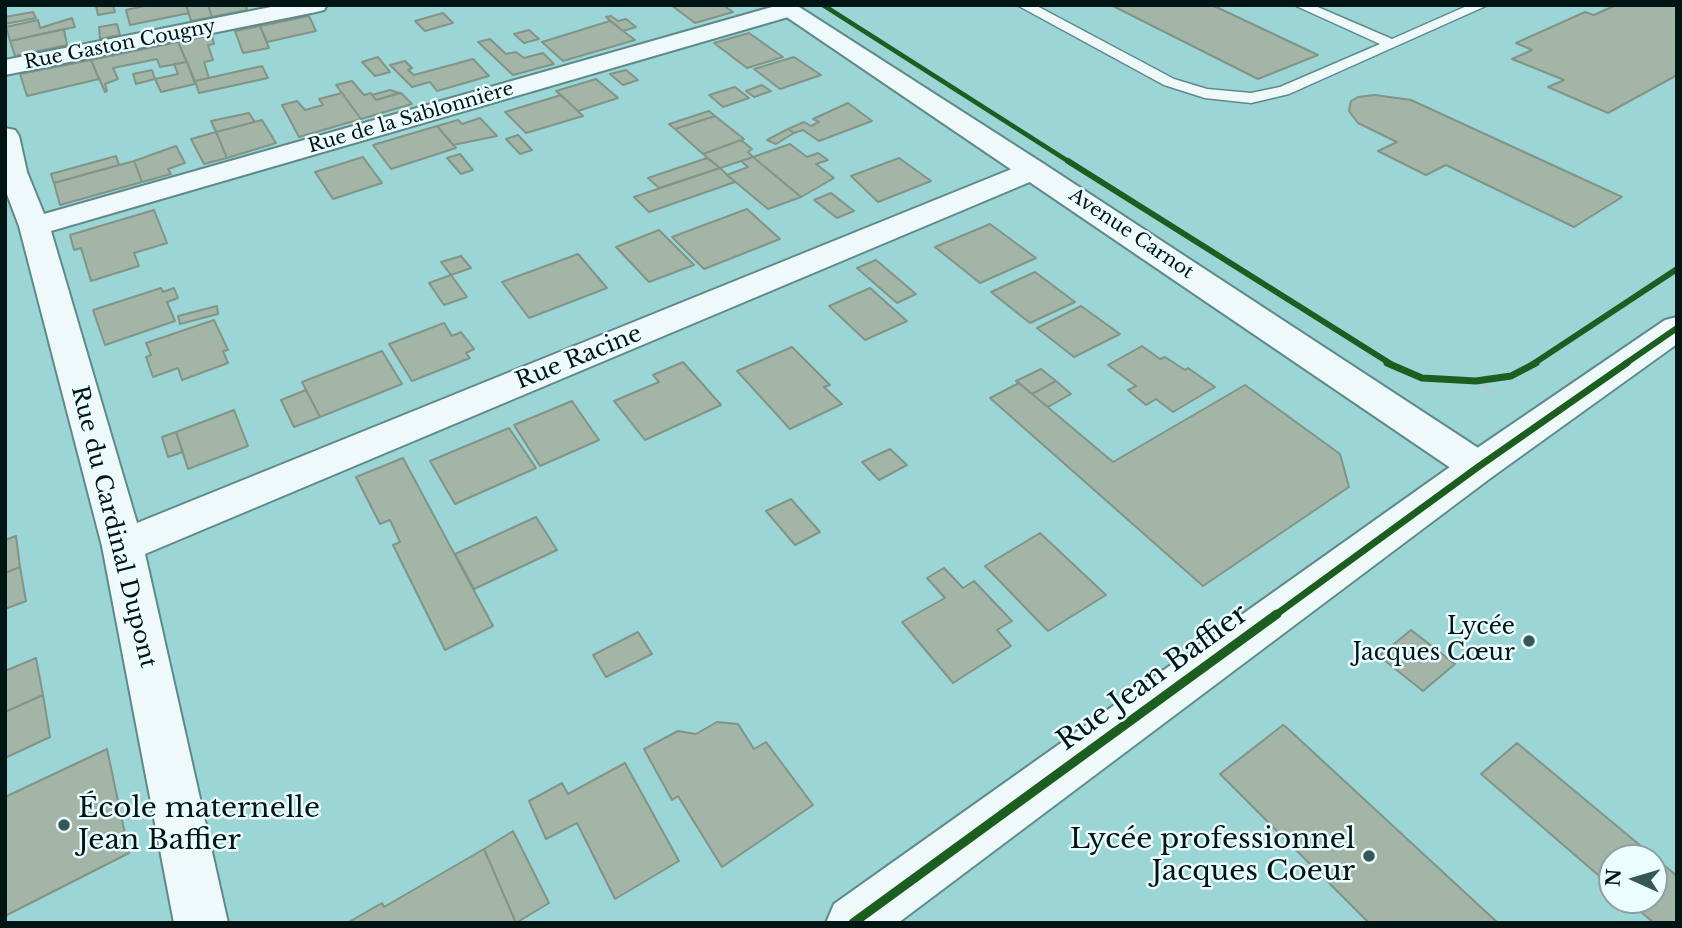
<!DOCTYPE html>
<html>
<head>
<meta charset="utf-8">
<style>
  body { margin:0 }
  #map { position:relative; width:1682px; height:928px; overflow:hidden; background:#9cd5d6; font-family:"Libre Baskerville",serif }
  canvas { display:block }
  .frame { position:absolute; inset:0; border:7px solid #011515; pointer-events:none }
  .north { position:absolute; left:1598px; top:844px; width:70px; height:70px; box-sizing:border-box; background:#ebfdfe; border:2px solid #8da0a1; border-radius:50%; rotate:274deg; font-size:19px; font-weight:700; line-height:28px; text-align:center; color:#011515 }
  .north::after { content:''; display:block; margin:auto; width:24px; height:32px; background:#375859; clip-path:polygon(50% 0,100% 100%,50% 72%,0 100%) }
</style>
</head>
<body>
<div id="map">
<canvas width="1682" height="928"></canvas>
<div class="frame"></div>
<div class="north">N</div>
</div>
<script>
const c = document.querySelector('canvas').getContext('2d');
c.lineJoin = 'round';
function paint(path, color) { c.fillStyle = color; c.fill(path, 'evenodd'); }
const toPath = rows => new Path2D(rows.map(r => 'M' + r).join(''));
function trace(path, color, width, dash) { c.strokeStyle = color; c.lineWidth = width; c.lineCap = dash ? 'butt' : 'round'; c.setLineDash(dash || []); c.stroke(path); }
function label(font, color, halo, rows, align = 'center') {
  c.font = font + ' "Libre Baskerville",serif'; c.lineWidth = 5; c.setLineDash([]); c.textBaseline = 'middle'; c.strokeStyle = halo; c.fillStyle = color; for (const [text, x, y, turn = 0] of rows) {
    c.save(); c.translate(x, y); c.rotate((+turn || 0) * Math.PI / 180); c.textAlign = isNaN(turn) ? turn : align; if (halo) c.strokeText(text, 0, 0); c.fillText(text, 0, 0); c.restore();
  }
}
const building = toPath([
  [113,5,115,12,98,15,96,6,113,5],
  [149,5,186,5,189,13,130,25,126,10,149,5],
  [186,5,208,5,212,17,191,21,186,5],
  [208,5,246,5,247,10,212,17,208,5],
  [671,5,723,5,733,12,695,23,671,5],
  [1111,5,1212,5,1318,55,1258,79,1111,5],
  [1616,5,1677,5,1677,75,1608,113,1548,87,1564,80,1512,59,1532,50,1516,43,1585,12,1594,15,1616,5],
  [33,12,36,18,5,24,5,17,33,12],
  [443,13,453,23,425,31,415,21,443,13],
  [309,16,316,31,267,42,260,26,309,16],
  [611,16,618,21,626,19,636,27,623,31,606,17,611,16],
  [72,18,75,27,10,41,6,27,38,20,40,28,72,18],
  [610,21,635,40,563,61,542,42,610,21],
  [117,24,120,35,100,39,99,27,117,24],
  [260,26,269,48,243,53,235,31,260,26],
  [64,29,67,45,15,56,10,41,64,29],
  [529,30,539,39,524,43,514,34,529,30],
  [749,33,783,57,747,68,714,43,749,33],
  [212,35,214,44,208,45,213,60,204,62,209,78,195,81,178,42,212,35],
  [490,39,506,54,516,52,524,58,543,53,554,64,513,75,478,42,490,39],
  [178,42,187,62,160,67,157,59,113,68,118,79,105,84,107,91,105,92,91,60,178,42],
  [378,57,390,72,375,76,362,62,378,57],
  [794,57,821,75,780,89,754,69,794,57],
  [473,59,489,76,437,91,430,82,412,87,390,65,405,61,412,68,408,70,414,75,473,59],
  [91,60,99,79,27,96,20,74,91,60],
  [187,62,195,84,161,92,155,79,178,74,174,64,187,62],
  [262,66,268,78,199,93,195,81,262,66],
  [152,70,155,79,136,84,133,74,152,70],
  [626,70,638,80,623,85,610,74,626,70],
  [596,79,618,98,578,111,556,91,596,79],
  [352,81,364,95,371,93,376,100,401,93,412,104,361,119,336,85,352,81],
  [762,85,771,91,754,97,746,91,762,85],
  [735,87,749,98,723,107,709,95,735,87],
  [390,90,399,93,376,100,372,95,390,90],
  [342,93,361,119,299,137,282,105,297,101,305,110,323,105,319,99,342,93],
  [561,95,583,116,526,133,505,112,561,95],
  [1375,95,1411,100,1622,197,1574,227,1446,165,1426,175,1378,151,1397,142,1358,123,1349,111,1351,101,1358,97,1375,95],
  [848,103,872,121,819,141,803,130,794,133,788,129,804,122,811,126,819,122,813,119,848,103],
  [709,111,715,116,675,129,669,124,709,111],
  [249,113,255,122,216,132,211,121,249,113],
  [715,116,744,139,703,154,675,129,715,116],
  [480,118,497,136,453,145,437,126,458,120,462,124,480,118],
  [262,120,276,143,227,158,216,132,262,120],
  [437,126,456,148,391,169,373,145,437,126],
  [788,129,794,133,776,144,767,140,788,129],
  [216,132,227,158,204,164,191,139,216,132],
  [518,135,532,150,520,154,506,139,518,135],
  [741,140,752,149,748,152,753,157,720,168,703,154,741,140],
  [790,144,807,157,818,153,828,160,816,164,834,178,801,197,753,157,790,144],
  [176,146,185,163,168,169,171,174,142,182,134,161,176,146],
  [460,154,473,170,461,174,447,158,460,154],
  [116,156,119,165,54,183,51,174,116,156],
  [363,157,382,183,333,199,315,172,363,157],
  [753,157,801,197,768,209,727,175,748,167,741,161,753,157],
  [707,158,720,168,659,188,648,178,707,158],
  [899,158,931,181,878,202,851,176,899,158],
  [134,161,142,182,60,205,54,183,134,161],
  [720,168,735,182,649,212,634,197,720,168],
  [831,193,854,211,837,218,814,200,831,193],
  [747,209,780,239,704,269,672,237,747,209],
  [154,210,167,243,134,253,139,266,91,281,81,248,74,250,70,235,154,210],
  [990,224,1036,258,980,283,935,247,990,224],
  [659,230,694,265,649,282,616,247,659,230],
  [578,254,607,288,529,318,502,282,578,254],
  [461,256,471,268,451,275,441,262,461,256],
  [876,260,916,294,897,303,857,268,876,260],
  [1035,272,1075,302,1030,323,991,292,1035,272],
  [451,275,467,297,444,305,429,283,451,275],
  [161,288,163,292,174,288,178,298,167,302,175,321,105,345,93,310,161,288],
  [870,288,907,321,865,340,829,306,870,288],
  [217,306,218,314,180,324,178,316,217,306],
  [1081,306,1120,334,1074,357,1037,328,1081,306],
  [214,320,228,350,223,351,228,363,182,380,178,368,153,377,146,357,151,355,146,343,214,320],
  [444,323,452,336,461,332,474,349,466,353,470,358,412,381,389,344,444,323],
  [1142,346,1160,359,1165,357,1185,370,1188,368,1215,387,1173,412,1156,399,1146,405,1128,390,1136,386,1108,365,1142,346],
  [792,347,830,385,824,387,842,404,790,429,737,371,792,347],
  [382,351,402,384,320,417,302,382,382,351],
  [683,362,721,405,645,440,614,401,659,382,653,375,683,362],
  [1041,369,1056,381,1032,394,1016,381,1041,369],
  [1056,381,1071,394,1048,407,1032,394,1056,381],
  [1019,383,1113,462,1245,385,1340,454,1349,487,1203,586,990,398,1019,383],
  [306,390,320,417,294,427,281,400,306,390],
  [572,401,599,440,540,466,514,425,572,401],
  [234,410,248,446,188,469,176,432,234,410],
  [509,428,536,468,455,504,430,461,509,428],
  [176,432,183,452,168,457,162,437,176,432],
  [890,449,907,465,879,480,862,462,890,449],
  [403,458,493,626,445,650,393,545,400,542,390,520,380,524,356,477,403,458],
  [791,499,820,532,795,545,766,511,791,499],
  [536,517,557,550,474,589,455,554,536,517],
  [1040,533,1106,595,1048,631,985,566,1040,533],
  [16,536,20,567,5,573,5,540,16,536],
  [20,567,26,601,5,609,5,573,20,567],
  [944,568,963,588,974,581,1012,621,997,630,1011,646,953,683,902,622,945,598,927,578,944,568],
  [1411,630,1455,664,1423,691,1379,656,1411,630],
  [638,632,652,654,606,677,593,655,638,632],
  [36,658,43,695,5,712,5,671,36,658],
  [43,695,50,737,5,758,5,712,43,695],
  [717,722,738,724,754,749,766,742,813,805,722,867,678,796,672,800,644,749,678,731,696,734,717,722],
  [1283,725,1286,727,1498,923,1369,923,1220,774,1283,725],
  [1517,743,1677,876,1677,923,1654,923,1627,900,1654,900,1654,858,1612,858,1612,887,1481,774,1517,743],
  [107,749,129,853,5,916,5,797,107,749],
  [625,763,679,861,615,899,577,823,546,839,529,801,562,783,568,794,625,763],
  [513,831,549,903,516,923,484,849,513,831],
  [484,849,516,923,347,923,382,903,384,907,484,849]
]);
paint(building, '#a3b5a6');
trace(building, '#829487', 2);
const lane = toPath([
  [1017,5,1035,5,1174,79,1207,89,1251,93,1280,87,1380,44,1294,5,1313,5,1392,39,1469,5,1488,5,1289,94,1251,103,1205,98,1164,85,1017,5]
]);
const street = toPath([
  [281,5,327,5,324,10,316,12,5,75,5,60,281,5],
  [779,5,795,5,798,10,795,15,51,231,137,523,1024,164,1034,161,1044,164,1048,170,1044,176,145,554,228,923,174,923,102,546,19,226,5,189,5,128,15,130,19,136,27,172,44,214,779,5]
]);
const secondary = toPath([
  [769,5,796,5,1044,164,1492,457,1497,467,1492,477,1478,481,1464,477,769,5]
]);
const primary = toPath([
  [1677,317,1677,344,1492,477,898,923,826,923,834,904,1464,457,1665,320,1677,317]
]);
trace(lane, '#5f8a8b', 3);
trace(street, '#5f8a8b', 4);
trace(secondary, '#5f8a8b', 4);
trace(primary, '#5f8a8b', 4);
trace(toPath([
  [1476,381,1497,393]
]), '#b6c7c7', 4.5, [5, 3.5]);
paint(lane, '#f0f9f9');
paint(street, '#f0f9f9');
paint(secondary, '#f0f9f9');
paint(primary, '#f0f9f9');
trace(toPath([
  [823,5,1071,163]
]), '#1b5e20', 4.5);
trace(toPath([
  [1068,161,1391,364],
  [1533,364,1677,269],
  [1625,364,1677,328]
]), '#1b5e20', 6);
trace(toPath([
  [1387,363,1422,378,1476,381,1511,376,1536,363],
  [1274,616,1478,467,1627,363]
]), '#1b5e20', 7);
trace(toPath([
  [853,923,1277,614]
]), '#1b5e20', 9);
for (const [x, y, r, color] of [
  [1529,641,7,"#375859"],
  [64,825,7,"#375859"],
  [1369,856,7,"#375859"]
]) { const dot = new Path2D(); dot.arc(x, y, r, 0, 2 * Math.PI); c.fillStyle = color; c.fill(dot); trace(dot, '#ebfdfe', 2.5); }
label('19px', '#011515', '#ebfdfe', [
  ["Rue Gaston Cougny",120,45,-11],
  ["Rue de la Sablonnière",411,118,-16],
  ["Avenue Carnot",1131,234,34]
]);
label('23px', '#011515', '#ebfdfe', [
  ["Rue Racine",579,358,-22],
  ["Rue du Cardinal Dupont",113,527,76]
]);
label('23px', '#011515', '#ebfdfe', [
  ["Lycée",1515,628],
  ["Jacques Cœur",1515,654]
], 'right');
label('28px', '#011515', '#ebfdfe', [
  ["Rue Jean Baffier",1153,678,-36]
]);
label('28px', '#011515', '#ebfdfe', [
  ["École maternelle",78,809],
  ["Jean Baffier",78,841],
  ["Lycée professionnel",1355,840,"right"],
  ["Jacques Coeur",1355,872,"right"]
], 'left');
</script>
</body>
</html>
